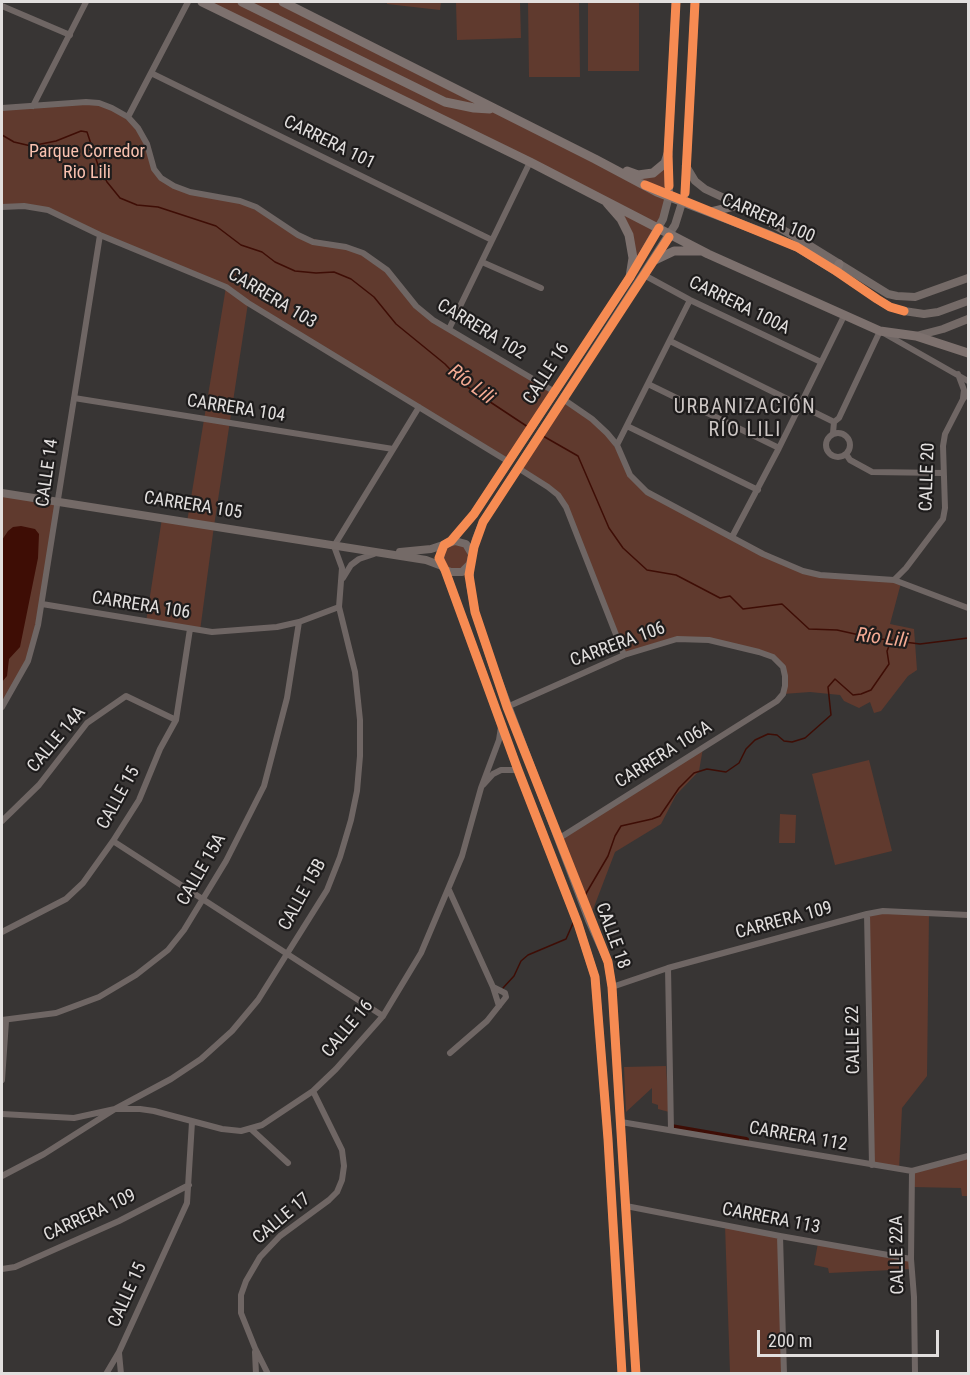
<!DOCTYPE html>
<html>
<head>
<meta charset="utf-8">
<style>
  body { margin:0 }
  #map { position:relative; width:970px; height:1375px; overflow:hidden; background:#383534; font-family:"Roboto Condensed",sans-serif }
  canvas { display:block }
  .frame { position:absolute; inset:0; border:3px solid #e2dfde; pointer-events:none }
  .scale { position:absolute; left:757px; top:1330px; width:182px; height:27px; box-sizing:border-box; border:3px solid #e2dfde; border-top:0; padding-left:8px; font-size:18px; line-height:21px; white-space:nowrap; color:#e2dfde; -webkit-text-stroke:4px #1e1c1c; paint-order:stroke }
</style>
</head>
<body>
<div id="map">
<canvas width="970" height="1375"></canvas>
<div class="frame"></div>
<div class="scale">200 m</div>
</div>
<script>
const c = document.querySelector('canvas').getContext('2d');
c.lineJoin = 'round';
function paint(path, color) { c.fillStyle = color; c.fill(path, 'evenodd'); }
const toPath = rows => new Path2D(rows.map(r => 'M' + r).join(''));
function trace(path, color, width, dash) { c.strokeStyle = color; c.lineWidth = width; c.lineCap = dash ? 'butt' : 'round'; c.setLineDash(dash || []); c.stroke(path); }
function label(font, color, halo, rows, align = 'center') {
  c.font = font + ' "Roboto Condensed",sans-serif'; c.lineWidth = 4.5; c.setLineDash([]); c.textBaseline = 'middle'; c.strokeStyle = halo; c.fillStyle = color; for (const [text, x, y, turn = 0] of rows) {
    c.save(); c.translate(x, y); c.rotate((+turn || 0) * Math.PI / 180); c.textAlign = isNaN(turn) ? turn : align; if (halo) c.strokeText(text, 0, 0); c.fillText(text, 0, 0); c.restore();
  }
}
paint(toPath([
  [202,2,283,2,595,159,638,175,665,163,667,207,630,277,629,235,601,197],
  [387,2,441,2,440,10,387,4],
  [456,2,520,2,521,38,457,40],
  [528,2,579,2,580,77,529,77],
  [588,2,639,2,639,71,588,71],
  [86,102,112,108,138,128,154,169,174,186,240,201,298,235,346,247,375,260,433,320,555,392,509,462,248,303,214,526,200,631,146,622,162,518,187,522,226,287,48,210,2,207,2,108],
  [563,399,607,433,631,475,647,492,803,571,901,583,890,624,914,629,917,670,908,676,881,711,874,713,870,702,859,708,844,701,840,695,810,692,783,694,783,667,773,657,709,640,677,639,624,655,566,507,558,495,518,468],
  [2,493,59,502,34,644,2,707],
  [466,544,470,564,451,572,439,558,444,545],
  [703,748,699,771,676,795,661,824,615,852,589,920,558,839],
  [869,760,892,851,835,865,812,774],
  [780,814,796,815,795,843,779,843],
  [867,914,929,914,927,1076,902,1108,899,1170,872,1165],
  [666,1066,669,1112,658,1109,658,1105,652,1103,652,1088,626,1112,624,1067],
  [968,1156,968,1196,962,1196,961,1188,912,1187,912,1171],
  [725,1225,780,1236,784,1373,730,1373],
  [818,1243,911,1259,912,1269,829,1273,828,1268,814,1265]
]), '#603a2e');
paint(toPath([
  [21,526,35,529,39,534,38,558,20,647,9,659,7,676,2,682,2,540,8,531,13,527]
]), '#3e0d05');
trace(toPath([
  [2,135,14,142,31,146,56,141,81,131,87,132,98,165,107,182,120,198,137,205,158,207,216,226,241,245,262,252,275,262,295,271,316,273,334,272,351,279,374,297,396,324,445,364,466,386,528,427],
  [543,436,578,456,609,528,623,548,647,570,676,575,720,598,730,596,743,609,782,604,809,629,837,630,873,638,920,644,968,638],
  [584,897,608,856,615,836,621,826,652,819,660,816,679,788,694,773,707,769,726,772,739,763,746,749,755,740,768,734,777,735,784,741,792,742,805,738,831,715,828,687,835,679,853,695,861,694,871,690,889,664,887,651,891,641],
  [503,988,514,976,521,961,528,955,566,939,574,921]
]), '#3e0d05', 1.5);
trace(toPath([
  [671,1127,746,1140]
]), '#3e0d05', 6);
trace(toPath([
  [2,6,70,35],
  [151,73,492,240],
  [33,106,86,2],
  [2,108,86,102,99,103,112,108,128,117,138,128,147,144,154,169,161,178,174,186,190,192,240,201,256,207,298,235,313,242,346,247,363,253,387,270,416,306,433,320,555,392],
  [128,117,188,2],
  [2,207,24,206,48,210,100,235,226,287,248,303,509,462],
  [482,262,541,288],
  [644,275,690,300,821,362],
  [449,329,530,162],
  [670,341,834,422],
  [958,374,964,390,963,398],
  [648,384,779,448],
  [74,398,393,449],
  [563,399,592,419,607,433,617,445,630,475,647,492,763,554,803,571,820,575,894,580,968,608],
  [627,426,758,490],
  '826 445a12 12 0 1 1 24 0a12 12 0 1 1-24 0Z',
  [833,433,834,422,839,418,880,331,968,381],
  [617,445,690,300],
  [846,454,850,460,872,472,943,473],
  [518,468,548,487,558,495,566,507,624,655],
  [732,537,779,448,844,316],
  [343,578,351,565,359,559,374,554],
  [894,580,906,568,943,519,945,508,943,446,945,434,963,399,968,393],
  [42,604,212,632,277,627,299,622,339,607],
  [2,707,28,661,38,625,100,235],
  [507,707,624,655,677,639,709,640,759,652,773,657,783,667,785,676,785,686,783,694,777,701,558,839],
  [483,785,493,774,501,770,518,770],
  [2,821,39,785,87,723,126,696,176,720],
  [113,841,383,1016],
  [449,890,493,987,499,1006],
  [867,914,872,1165],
  [2,932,66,899,83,883,113,841,139,800,160,749,176,720,190,629],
  [668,968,671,1130],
  [612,987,668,968,867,914,883,911,968,915],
  [2,1020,56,1013,99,997,136,975,168,950,184,930,226,861,264,786,287,698,299,622],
  [450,1053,487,1021,506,997,505,993,493,987],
  [2,1080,6,1021],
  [2,1114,74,1118,115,1109,140,1109,154,1111,222,1129,241,1131,262,1125,313,1091,336,1069,383,1016,421,953,462,856,481,788,499,740,501,727],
  [621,1122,912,1171,968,1156],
  [251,1129,288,1163],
  [912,1171,911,1259,914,1297,915,1374],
  [2,1176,44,1154,115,1109,171,1079,201,1059,232,1031,258,1000,327,890,340,857,351,820,357,791,360,756,360,720,355,672,339,607,342,568,334,546,419,407],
  [626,1206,780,1236,911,1259],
  [780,1236,784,1374],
  [2,1269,15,1267,119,1221,189,1185],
  [255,1352,256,1374],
  [119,1353,121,1374],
  [106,1374,119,1352,187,1203,192,1122],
  [268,1374,255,1348,241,1313,241,1295,246,1281,260,1257,280,1236,329,1200,337,1192,342,1180,344,1166,342,1150,313,1091]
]), '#6f6664', 6);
trace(toPath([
  [686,166,695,181,705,189,739,205,799,239,888,294,897,296,915,297,968,278],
  [836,271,877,299,890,307,904,311,924,314,938,312,968,301],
  [916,336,943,329,968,319],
  [2,493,426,560,442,566],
  [451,541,474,514,603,319,630,277,663,219,669,196,668,154,676,2],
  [447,543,441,549,440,562,445,570,451,572,462,572,470,564,476,539,483,522,675,225,685,193,695,2],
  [400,552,431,549,455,541,466,544,472,554],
  [470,564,470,583,475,612,494,669,589,920,608,962,612,987,636,1374],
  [445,570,518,770,578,924,595,977,608,1139,622,1374]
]), '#746a67', 8);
trace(toPath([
  [202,2,530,162,708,254,880,331,916,336,968,353],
  [242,2,445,102,474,108,490,109],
  [283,2,595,159,657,192,772,236,797,247,836,271,839,264],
  [627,171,638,175,653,173,665,163,668,154],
  [607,203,621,219,629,235,633,258,630,277],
  [710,212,739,205],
  [653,261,674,251,699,251]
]), '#7d716e', 9);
trace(toPath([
  [645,185,797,247,836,271,877,299,890,307,904,311],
  [669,186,668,154,676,2],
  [685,193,695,2],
  [622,1374,608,1139,595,977,578,924,518,770,445,570,439,558,444,545,451,541,474,514,630,277,659,228],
  [636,1374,612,987,608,962,507,707,475,612,469,575,474,547,483,522,669,237]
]), '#f68b52', 9);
label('18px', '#e2dfde', '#1e1c1c', [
  ["CARRERA 101",329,143,26],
  ["CARRERA 100",768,219,23],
  ["CARRERA 103",272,299,31],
  ["CARRERA 100A",739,306,26],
  ["CARRERA 102",481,330,31],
  ["CALLE 16",547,374,-57],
  ["CARRERA 104",236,409,9],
  ["CALLE 14",48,473,-82],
  ["CALLE 20",928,477,-88],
  ["CARRERA 105",193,506,9],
  ["CARRERA 106",141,606,9],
  ["CARRERA 106",618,645,-20],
  ["CALLE 14A",57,740,-50],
  ["CARRERA 106A",664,755,-32],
  ["CALLE 15",119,798,-61],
  ["CALLE 15A",202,870,-60],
  ["CALLE 15B",303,895,-61],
  ["CARRERA 109",784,921,-15],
  ["CALLE 18",612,936,70],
  ["CALLE 16",348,1029,-50],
  ["CALLE 22",854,1040,-91],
  ["CARRERA 112",798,1137,10],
  ["CARRERA 109",90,1216,-25],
  ["CALLE 17",282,1219,-40],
  ["CARRERA 113",771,1219,11],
  ["CALLE 22A",898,1255,-91],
  ["CALLE 15",128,1295,-66]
]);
label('18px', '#f9c1af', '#1e1c1c', [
  ["Parque Corredor",87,152],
  ["Rio Lili",87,173]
]);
label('italic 20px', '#f5ab94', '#1e1c1c', [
  ["Río Lili",471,385,37],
  ["Río Lili",882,639,7]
]);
c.letterSpacing = '1.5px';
label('20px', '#cdc7c5', '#1e1c1c', [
  ["URBANIZACIÓN",745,408],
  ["RÍO LILI",745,431]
]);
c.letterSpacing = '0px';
</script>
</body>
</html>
